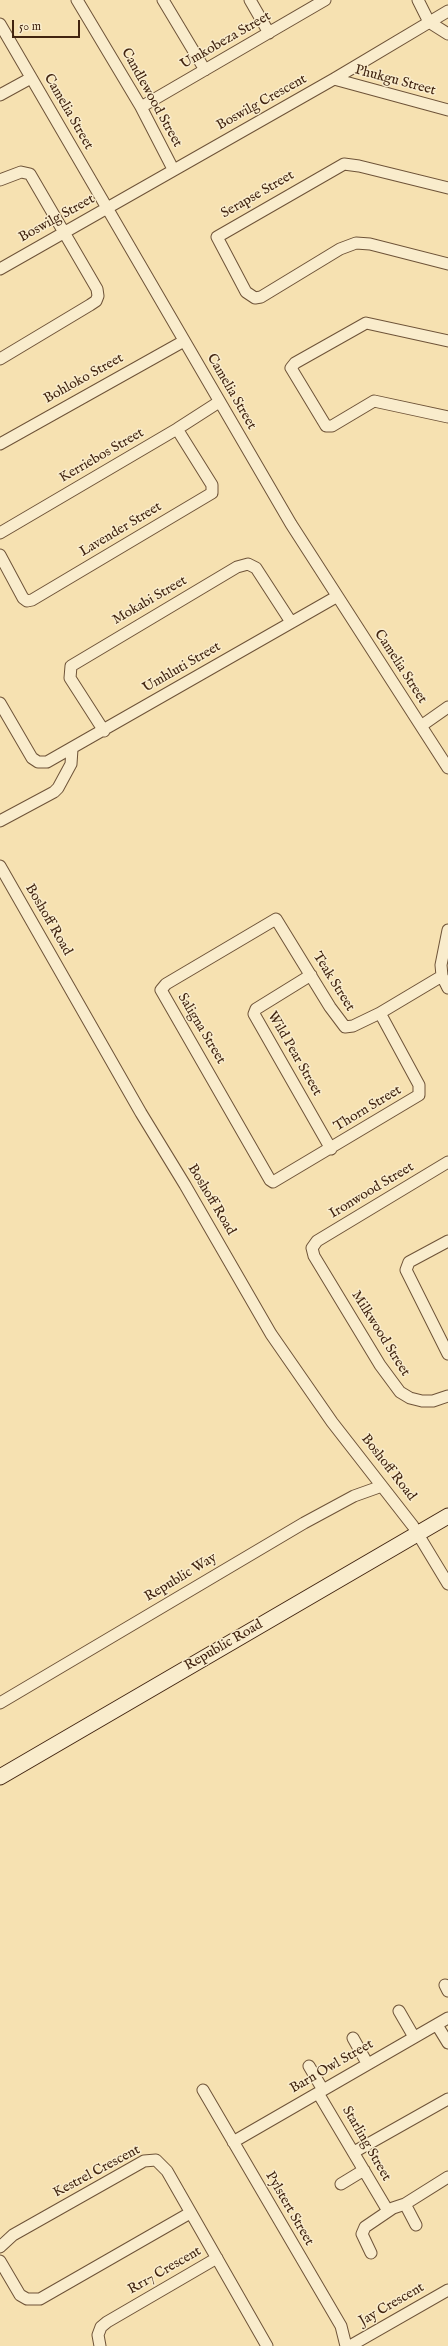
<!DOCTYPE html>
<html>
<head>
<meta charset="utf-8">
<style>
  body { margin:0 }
  #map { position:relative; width:448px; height:2346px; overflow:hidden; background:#f6e1b1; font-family:"IM FELL English",serif }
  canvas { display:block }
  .scale { position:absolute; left:12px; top:20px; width:68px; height:18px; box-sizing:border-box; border:2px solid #412410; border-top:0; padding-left:5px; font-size:12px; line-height:14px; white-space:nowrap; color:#412410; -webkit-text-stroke:3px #f9eccc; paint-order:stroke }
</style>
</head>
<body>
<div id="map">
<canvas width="448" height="2346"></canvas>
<div class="scale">50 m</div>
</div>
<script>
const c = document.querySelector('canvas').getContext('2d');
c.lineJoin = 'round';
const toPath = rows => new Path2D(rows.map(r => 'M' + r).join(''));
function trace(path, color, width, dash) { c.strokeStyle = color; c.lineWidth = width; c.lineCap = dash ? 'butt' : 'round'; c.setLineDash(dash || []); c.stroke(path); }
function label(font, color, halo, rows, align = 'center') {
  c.font = font + ' "IM FELL English",serif'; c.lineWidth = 3; c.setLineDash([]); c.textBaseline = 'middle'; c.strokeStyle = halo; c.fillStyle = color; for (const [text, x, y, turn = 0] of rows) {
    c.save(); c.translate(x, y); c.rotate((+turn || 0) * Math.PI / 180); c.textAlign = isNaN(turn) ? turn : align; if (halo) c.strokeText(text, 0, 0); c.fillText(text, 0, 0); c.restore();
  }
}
const street = toPath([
  [77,0,141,107,173,169],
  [163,0,205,70],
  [250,0,269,33],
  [418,0,429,22,448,34],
  [0,24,291,524,448,768],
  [334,79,448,110],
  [0,95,31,78],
  [141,107,325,0],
  [0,180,21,172,30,174,97,289,98,296,96,301,90,305,0,359],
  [448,188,359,166,344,164,217,237,246,292,255,298,261,297,340,249,356,243,370,244,448,264],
  [0,269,334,79,448,11],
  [448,341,366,323,295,363,291,368,326,426,332,426,374,401,448,417],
  [0,444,184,341],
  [0,533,177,429,219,402],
  [0,555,23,598,27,601,32,600,212,493,212,485,177,429],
  [0,703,32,758,38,762,47,762,336,597],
  [421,726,448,707],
  [104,731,70,678,71,666,237,567,248,564,256,568,291,622],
  [0,821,54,792,58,788,71,764,72,749],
  [0,866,141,1113,185,1185,271,1334,332,1422,413,1526,448,1584],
  [448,930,441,965,442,976,448,988],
  [311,975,256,1009,254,1014,331,1149],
  [380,1013,419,1085,419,1095,273,1182,270,1180,161,990,166,984,276,919,330,1007,345,1027,353,1026,380,1013,442,976],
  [448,1162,317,1241,312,1248,314,1256,380,1365,400,1392,410,1398,422,1401,433,1401,448,1396],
  [448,1241,409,1262,406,1270,448,1354],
  [0,1703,304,1523,354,1496,382,1486],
  [445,1985,448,1991],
  [399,2011,414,2037],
  [437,2025,448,2043],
  [353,2038,367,2063],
  [309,2066,323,2090],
  [203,2090,341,2326,346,2346],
  [318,2093,388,2211],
  [233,2142,448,2018],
  [354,2152,448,2099],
  [341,2184,364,2170],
  [405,2204,416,2225],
  [0,2247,13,2235,144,2161,156,2160,167,2171,267,2346],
  [371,2253,362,2234,365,2227,393,2208,405,2204,448,2177],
  [0,2261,20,2295,27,2299,40,2299,190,2213],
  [100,2346,98,2335,101,2327,107,2322,217,2258],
  [350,2346,448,2290]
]);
const secondary = toPath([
  [0,1777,448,1516]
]);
trace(street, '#6e5338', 13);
trace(secondary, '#412410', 17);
trace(street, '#f9eccc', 11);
trace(secondary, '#f9eccc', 15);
label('14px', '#412410', '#f9eccc', [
  ["Umkobeza Street",226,41,-30],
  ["Phukgu Street",395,81,15],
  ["Candlewood Street",151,98,61],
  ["Boswilg Crescent",262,103,-29],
  ["Camelia Street",68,112,60],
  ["Serapse Street",258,195,-30],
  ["Boswilg Street",57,219,-29],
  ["Bohloko Street",84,379,-29],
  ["Camelia Street",231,392,60],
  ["Kerriebos Street",102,456,-30],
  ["Lavender Street",121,530,-31],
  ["Mokabi Street",150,601,-30],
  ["Camelia Street",400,667,57],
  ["Umhluti Street",182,668,-30],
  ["Boshoff Road",48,920,60],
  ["Teak Street",333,982,58],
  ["Saligna Street",201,1029,59],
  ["Wild Pear Street",294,1054,60],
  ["Thorn Street",368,1109,-31],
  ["Ironwood Street",372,1191,-31],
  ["Boshoff Road",211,1200,59],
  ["Milkwood Street",380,1334,58],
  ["Boshoff Road",388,1468,52],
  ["Republic Way",181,1578,-31],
  ["Republic Road",224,1646,-30],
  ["Barn Owl Street",332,2067,-30],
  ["Starling Street",366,2144,60],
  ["Kestrel Crescent",97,2172,-28],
  ["Pylstert Street",289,2209,60],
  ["Rr17 Crescent",165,2271,-30],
  ["Jay Crescent",392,2305,-30]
]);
</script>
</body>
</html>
